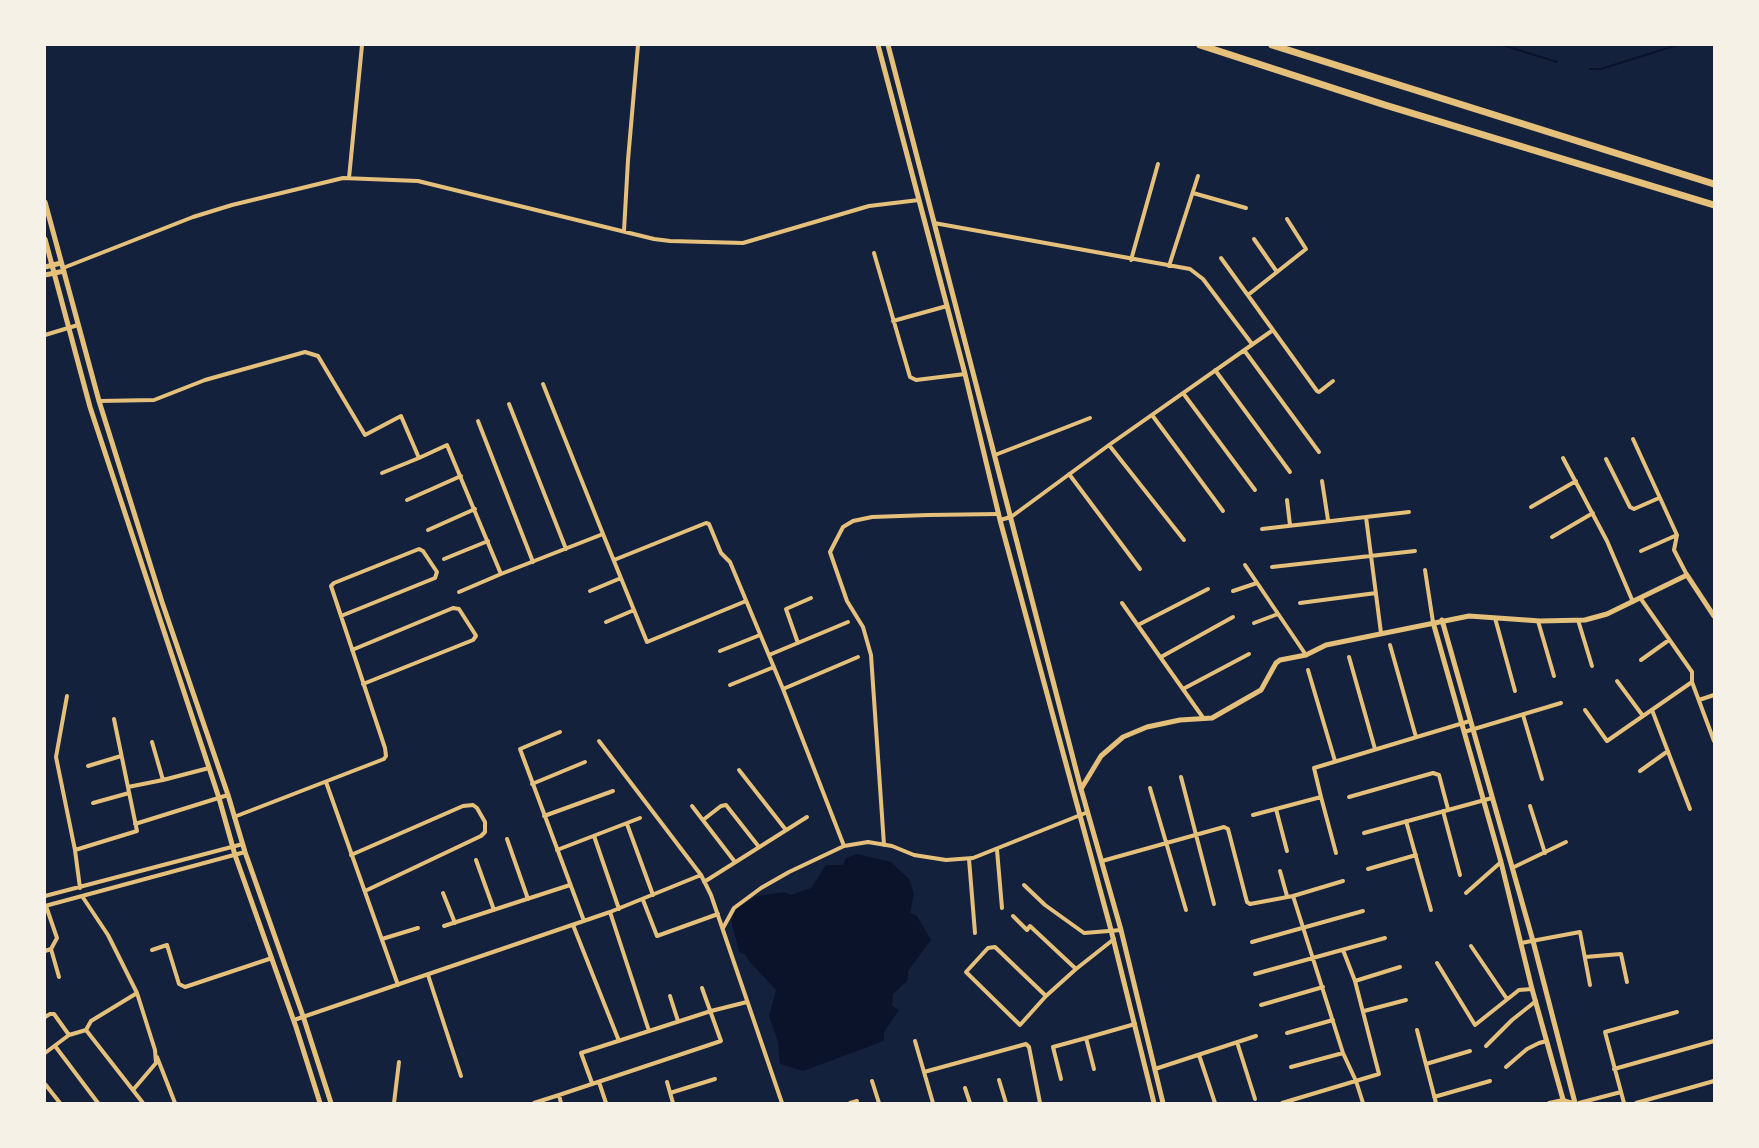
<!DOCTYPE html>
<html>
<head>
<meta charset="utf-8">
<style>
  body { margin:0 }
  #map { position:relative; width:1759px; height:1148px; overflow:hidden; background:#14213d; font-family:Helvetica,sans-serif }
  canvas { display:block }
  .frame { position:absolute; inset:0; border:46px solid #f6f1e7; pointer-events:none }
</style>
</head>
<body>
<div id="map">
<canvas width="1759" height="1148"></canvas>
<div class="frame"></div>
</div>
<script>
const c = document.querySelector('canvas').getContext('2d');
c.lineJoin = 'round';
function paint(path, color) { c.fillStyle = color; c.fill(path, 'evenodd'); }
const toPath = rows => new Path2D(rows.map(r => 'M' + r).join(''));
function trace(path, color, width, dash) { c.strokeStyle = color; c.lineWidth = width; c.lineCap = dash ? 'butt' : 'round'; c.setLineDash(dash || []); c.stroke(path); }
paint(toPath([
  [857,854,891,862,909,879,914,894,910,913,917,916,931,940,908,971,908,980,893,994,892,1006,899,1010,884,1032,884,1041,803,1071,780,1064,778,1042,769,1016,776,990,748,960,746,955,739,952,731,920,736,909,757,896,784,892,791,895,811,888,826,865,843,865,846,858]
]), '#0b132b');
trace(toPath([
  [1502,45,1557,62],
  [1590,69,1601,69,1677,45]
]), '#0b132b', 2);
trace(toPath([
  [349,178,362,45],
  [1193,193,1246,208],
  [934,223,1190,269,1203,279,1252,344],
  [624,231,628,160,638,45],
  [1254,239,1277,272],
  [874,253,910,377,916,380,965,374],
  [1221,258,1317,391,1319,392,1333,381],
  [1131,260,1158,164],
  [1169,266,1198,176],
  [63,268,193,217,232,205,343,178,418,181,654,239,670,241,743,243,869,206,919,200],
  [1248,295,1306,249,1287,219],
  [893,321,947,306],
  [45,335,78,325],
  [1244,350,1319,452],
  [1215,370,1290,472],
  [1183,393,1255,490],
  [99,401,154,400,205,380,305,352,318,356,365,435,401,416,419,458,447,445,501,574,603,534,543,384],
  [509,404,566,549],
  [1152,415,1223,511],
  [478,421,533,562],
  [1633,439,1677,535,1674,550,1687,575],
  [1109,445,1184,540],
  [995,455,1090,418],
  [1563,458,1607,541,1633,602],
  [1606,459,1630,507,1634,509,1659,498],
  [382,473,419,458],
  [1069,474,1140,569],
  [1322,481,1328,520],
  [407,500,461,476],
  [1287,500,1290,525],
  [1531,507,1576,481],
  [1366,517,1409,512],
  [1000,520,1011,517,1109,445,1273,330],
  [1262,529,1366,517,1381,633],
  [428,530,475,509],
  [603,534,647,642,746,601],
  [1552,537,1593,513],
  [1641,551,1677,535],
  [444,559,488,541],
  [614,560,706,523,709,524,721,553,730,562,783,689,844,846,868,842,892,846,914,855,946,860,973,858,1088,812],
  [1245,565,1306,655],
  [1272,567,1415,551],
  [1425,570,1433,622],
  [590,591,621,578],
  [1233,591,1257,583],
  [459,592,501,574],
  [1122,603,1204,719],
  [1300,603,1376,593],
  [1495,618,1515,691],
  [1578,620,1592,666],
  [1538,621,1554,676],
  [606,622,634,610],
  [1254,623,1278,614],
  [1138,625,1208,589],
  [798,643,786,609,811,598],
  [1390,645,1416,737],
  [352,650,453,608,459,609,475,634,476,636,473,640,363,684],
  [720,651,760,635],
  [769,655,848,622],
  [1161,657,1233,617],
  [1349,657,1375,749],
  [1641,660,1669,640],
  [1308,670,1335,761],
  [1617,681,1643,716],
  [1692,682,1714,741],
  [730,685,774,667],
  [783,689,858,657],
  [1183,689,1249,654],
  [67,696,56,757,75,850,80,888],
  [1699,700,1714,695],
  [1585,710,1607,741,1692,682,1692,672,1641,599],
  [1652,710,1690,809],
  [1523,715,1542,779],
  [560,732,520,749,584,921],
  [1464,732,1561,703],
  [599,741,701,875],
  [88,766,121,756],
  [739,770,786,830],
  [1640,771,1668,751],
  [1181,777,1214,904],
  [163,780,209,768],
  [326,782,398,985],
  [532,784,585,762],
  [128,787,163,780,152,742],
  [1150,788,1186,910],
  [1321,797,1336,853],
  [1349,797,1433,773,1439,775,1448,809],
  [93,803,129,793],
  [692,806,735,862],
  [1530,806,1545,853],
  [1276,809,1287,851],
  [1443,811,1460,875],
  [1253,815,1321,797,1314,768,1470,721],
  [544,816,613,791],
  [234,817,384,759,386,756,385,748,331,586,334,583,419,549,423,551,437,572,435,578,341,616],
  [703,820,721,806,726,805,759,847],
  [1406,821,1431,910],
  [135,824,228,795],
  [627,824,653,895],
  [1364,833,1492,798],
  [594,836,619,909],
  [507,839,528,899],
  [884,845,871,655,863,627,847,601,830,552,843,527,853,521,872,517,928,515,999,514],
  [75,850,137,831,114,719],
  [557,850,640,818],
  [997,850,1002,908],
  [351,855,463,806,473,805,477,808,485,822,485,832,481,836,365,891],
  [969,859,975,933],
  [476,860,494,910],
  [1102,861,1224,827,1228,829,1247,902,1250,904,1293,896,1343,1053,1356,1081,1363,1103],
  [1512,868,1566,842],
  [1368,869,1416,855],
  [1280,871,1287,896],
  [704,882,807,817],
  [1024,885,1045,905,1084,933,1121,930],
  [443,893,455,923],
  [1466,893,1501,862],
  [45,896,243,844],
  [82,896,108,935,137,993,155,1050,156,1063,133,1090],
  [1293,896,1343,881],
  [643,900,657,936,718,914],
  [45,906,245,852],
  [610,912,649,1031],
  [1013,916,1027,930,1030,926,1076,969,1114,939],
  [573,925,619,1041],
  [444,926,570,885],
  [723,928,734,908,761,888,789,872,844,846],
  [382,939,418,928],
  [1252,942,1363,911],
  [1521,943,1580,932,1590,985],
  [1471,946,1507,999],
  [51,949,59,977],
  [152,950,167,945,179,984,185,987,272,958],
  [45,951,51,949,57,938,46,906],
  [1585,957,1621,954,1627,982],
  [1437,963,1475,1025,1519,990,1532,989],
  [1255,974,1385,938],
  [428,975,461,1076],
  [1355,981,1400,967],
  [670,996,678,1021],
  [1046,996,1020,1025,966,972,988,948,995,947,1046,996,1076,969],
  [1261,1005,1323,987],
  [1364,1011,1406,1000],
  [45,1017,50,1014,54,1014,69,1035,86,1030,143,1103],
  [294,1020,610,912,701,875,711,895,782,1103],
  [86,1030,91,1021,137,993],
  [1417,1030,1436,1103],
  [1287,1033,1333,1020],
  [1086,1038,1135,1024],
  [915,1041,924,1072],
  [1237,1042,1255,1099],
  [55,1046,98,1103],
  [1486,1046,1512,1020,1536,1001],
  [45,1053,69,1035],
  [1199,1055,1215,1103],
  [157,1057,175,1103],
  [1426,1064,1470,1051],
  [1291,1067,1343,1053],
  [1506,1067,1527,1049,1539,1043,1547,1041],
  [1155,1069,1256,1036],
  [1614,1069,1714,1041],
  [1061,1079,1053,1047,1086,1038,1094,1069],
  [999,1080,1006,1103],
  [872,1081,879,1103],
  [599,1082,606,1103],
  [667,1082,673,1103],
  [592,1083,581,1053,711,1011,747,1002],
  [45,1084,60,1103],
  [965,1088,970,1103],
  [670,1093,715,1079],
  [1434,1097,1490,1081],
  [394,1103,399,1062],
  [534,1103,559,1095],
  [561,1103,559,1095,721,1041,702,988],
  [850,1103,857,1101],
  [933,1103,924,1072,1026,1044,1029,1047,1040,1103],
  [1282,1103,1379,1074,1355,981,1343,950],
  [1549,1103,1563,1100,1573,1103],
  [1579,1103,1621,1092],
  [1624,1103,1605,1032,1677,1012],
  [1636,1103,1714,1081]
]), '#e5c07b', 4);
trace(toPath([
  [878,45,965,374,1000,520,1111,930,1154,1103],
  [888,45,1081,789,1121,930,1163,1103],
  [45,202,99,401,162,602,228,795,245,852,303,1016,331,1103],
  [45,239,90,407,219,798,235,855,296,1027,320,1103],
  [45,267,61,263],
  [45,275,64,271],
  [1442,620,1533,941,1575,1103],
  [1433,622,1501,862,1532,989,1564,1103],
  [1081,789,1101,756,1123,737,1147,727,1180,720,1212,718,1261,690,1276,663,1280,660,1306,655,1326,645,1469,616,1540,621,1585,620,1607,614,1687,575,1714,616]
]), '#e5c07b', 5);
trace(toPath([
  [1200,45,1385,105,1714,205],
  [1272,45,1714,184]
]), '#e5c07b', 7);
</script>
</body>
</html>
